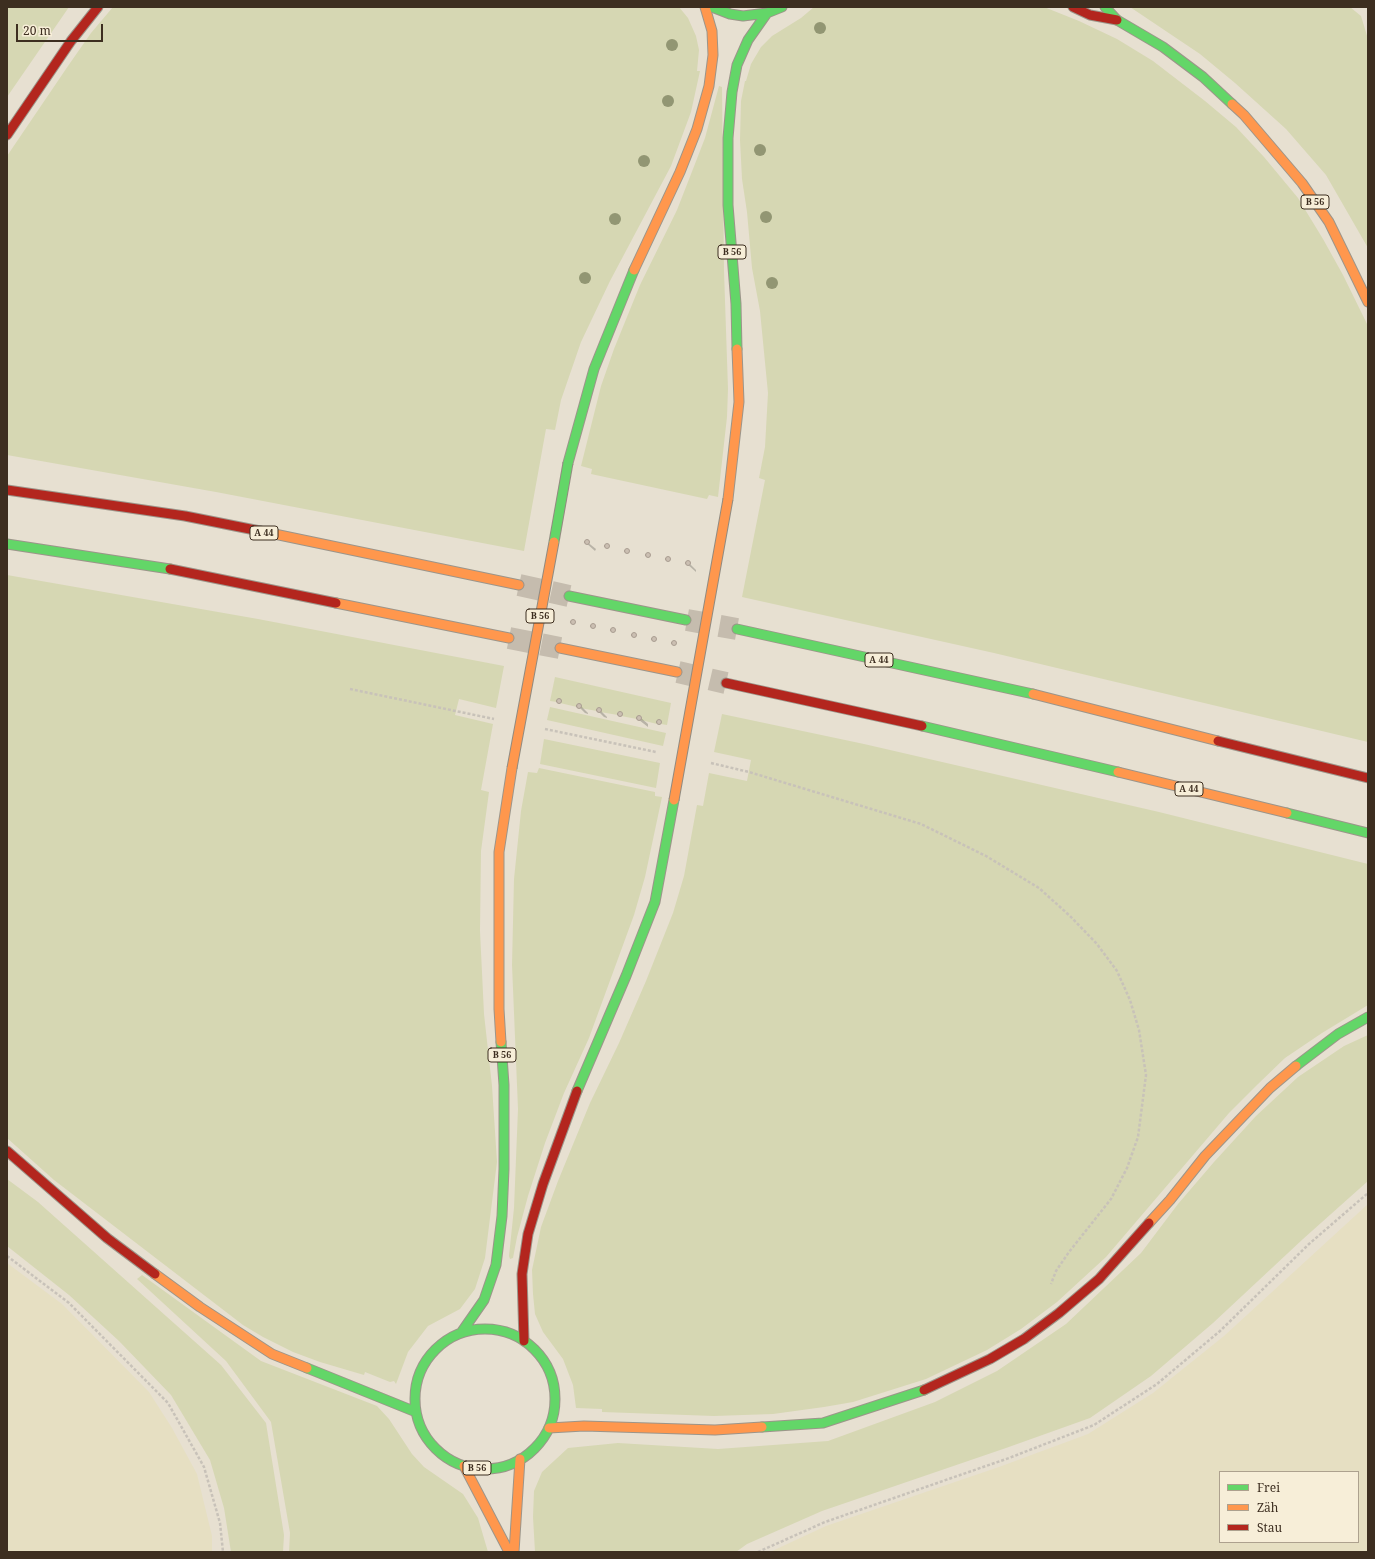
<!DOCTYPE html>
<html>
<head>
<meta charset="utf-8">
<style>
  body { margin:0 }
  #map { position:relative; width:1375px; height:1559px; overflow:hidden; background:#e7e0d1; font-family:"Noto Serif",serif }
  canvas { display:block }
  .frame { position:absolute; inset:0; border:8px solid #3d2e20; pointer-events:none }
  .legend { position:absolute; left:1219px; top:1471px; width:140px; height:72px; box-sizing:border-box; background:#f7eed8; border:1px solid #ada18e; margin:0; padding:5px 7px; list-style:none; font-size:12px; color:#3d2e20 }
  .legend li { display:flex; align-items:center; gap:8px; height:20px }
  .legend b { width:20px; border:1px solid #ada18e }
  .scale { position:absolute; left:16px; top:24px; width:87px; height:18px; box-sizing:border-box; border:2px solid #3d2e20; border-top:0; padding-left:5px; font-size:12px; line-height:14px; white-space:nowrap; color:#3d2e20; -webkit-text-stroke:3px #f7eed8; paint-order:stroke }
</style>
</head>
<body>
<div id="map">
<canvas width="1375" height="1559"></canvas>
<div class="frame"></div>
<ul class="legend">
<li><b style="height:5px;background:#63d668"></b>Frei</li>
<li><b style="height:5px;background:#ff974d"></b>Zäh</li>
<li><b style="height:5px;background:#b3261e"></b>Stau</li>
</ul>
<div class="scale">20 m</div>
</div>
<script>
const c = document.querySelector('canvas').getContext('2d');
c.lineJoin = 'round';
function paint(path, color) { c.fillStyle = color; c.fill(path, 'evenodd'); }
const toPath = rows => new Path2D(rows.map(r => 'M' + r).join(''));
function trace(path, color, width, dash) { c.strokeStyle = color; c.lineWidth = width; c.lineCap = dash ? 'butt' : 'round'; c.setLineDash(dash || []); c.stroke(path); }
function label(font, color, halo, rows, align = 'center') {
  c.font = font + ' "Noto Serif",serif'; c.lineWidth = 4; c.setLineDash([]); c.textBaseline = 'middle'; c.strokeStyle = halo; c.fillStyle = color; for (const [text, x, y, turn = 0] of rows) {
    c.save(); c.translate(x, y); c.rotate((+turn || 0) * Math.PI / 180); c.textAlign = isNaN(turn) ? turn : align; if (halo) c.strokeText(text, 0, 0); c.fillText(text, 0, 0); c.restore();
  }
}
paint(toPath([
  [1368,1204,1368,1552,770,1552,826,1526,999,1467,1088,1434,1153,1393,1224,1336],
  [1220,1472,1358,1472,1358,1542,1220,1542],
  [7,1263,62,1304,149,1392,172,1428,197,1474,212,1536,212,1552,7,1552]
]), '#e6dfc2');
paint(toPath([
  [7,7,69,7,7,97],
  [113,7,679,7,688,18,696,36,699,50,697,71,700,71,691,112,671,166,610,281,581,342,561,400,555,430,546,429,524,551,216,492,7,455,7,156,68,66,91,33],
  [814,7,1044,7,1079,21,1117,39,1153,61,1205,101,1236,127,1264,157,1298,198,1323,239,1343,275,1368,326,1368,742,994,653,742,597,765,480,759,478,765,447,768,393,760,311,752,268,747,212,742,179,740,140,741,101,745,81,746,81,751,64,761,47,772,36,801,18],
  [1130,7,1350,7,1361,16,1368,39,1368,248,1326,175,1286,129,1235,83,1200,54],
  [719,86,722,87,724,271,728,389,727,417,718,497,709,495,707,499,591,474,592,469,581,466,601,386,614,349,640,285,677,210,693,169,705,138],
  [7,575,258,619,504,666,496,708,459,699,455,715,493,724,481,790,489,792,481,851,480,931,484,1014,492,1086,497,1162,485,1258,475,1289,460,1309,428,1326,408,1352,396,1384,394,1381,390,1382,365,1372,364,1375,320,1362,293,1352,263,1337,243,1325,54,1180,7,1138],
  [555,677,671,703,667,725,661,724,662,722,660,720,658,721,657,724,641,720,642,717,640,716,637,717,637,719,621,716,622,713,620,712,617,713,618,715,600,712,601,709,599,707,596,709,597,711,580,708,581,705,578,703,577,707,560,703,561,701,559,699,557,700,557,702,550,701],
  [550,707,666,733,663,746,547,720],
  [722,714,864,744,1159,812,1368,864,1368,1005,1322,1033,1285,1058,1258,1084,1229,1113,1106,1257,1057,1302,1021,1329,987,1350,926,1379,853,1402,824,1407,773,1414,714,1416,602,1412,602,1409,576,1408,573,1385,563,1359,543,1332,535,1314,533,1294,532,1270,541,1227,558,1181,590,1103,619,1043,646,981,673,913,684,876,697,805,703,806,709,773,747,781,751,760,714,752],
  [544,739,660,763,656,788,540,764],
  [539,768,655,792,655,796,662,797,645,877,634,915,589,1038,564,1093,545,1143,528,1196,517,1237,513,1258,510,1259,509,1256,514,1208,518,1109,512,965,514,879,521,811,528,772,537,773],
  [1368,1035,1368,1181,1303,1239,1213,1323,1151,1376,1090,1418,1006,1448,822,1511,747,1544,736,1552,535,1552,533,1517,534,1491,542,1472,568,1448,618,1443,718,1449,828,1441,935,1402,997,1371,1066,1324,1141,1253,1178,1204,1214,1162,1256,1116,1298,1077,1344,1046],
  [7,1179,38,1202,221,1365,266,1423,284,1535,283,1552,231,1552,224,1508,210,1460,171,1395,119,1341,69,1295,7,1246],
  [142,1275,261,1361,377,1406,389,1419,412,1454,424,1467,463,1494,478,1518,488,1552,289,1552,290,1533,271,1422,226,1361,137,1279]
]), '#d6d7b3');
paint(toPath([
  [586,541,596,549,595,551,586,543],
  [688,562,696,570,696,572,687,564],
  [579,704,588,713,588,714,585,713,578,706],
  [599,709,607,717,607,718,604,717,597,710],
  [639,717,641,718,648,724,648,727,639,720]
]), '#0003');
const building = toPath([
  '584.5 542a2.5 2.5 0 1 1 5 0a2.5 2.5 0 1 1-5 0Z',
  '604.5 546a2.5 2.5 0 1 1 5 0a2.5 2.5 0 1 1-5 0Z',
  '624.5 551a2.5 2.5 0 1 1 5 0a2.5 2.5 0 1 1-5 0Z',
  '645.5 555a2.5 2.5 0 1 1 5 0a2.5 2.5 0 1 1-5 0Z',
  '665.5 559a2.5 2.5 0 1 1 5 0a2.5 2.5 0 1 1-5 0Z',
  '685.5 563a2.5 2.5 0 1 1 5 0a2.5 2.5 0 1 1-5 0Z',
  '570.5 622a2.5 2.5 0 1 1 5 0a2.5 2.5 0 1 1-5 0Z',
  '590.5 626a2.5 2.5 0 1 1 5 0a2.5 2.5 0 1 1-5 0Z',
  '610.5 630a2.5 2.5 0 1 1 5 0a2.5 2.5 0 1 1-5 0Z',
  '631.5 635a2.5 2.5 0 1 1 5 0a2.5 2.5 0 1 1-5 0Z',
  '651.5 639a2.5 2.5 0 1 1 5 0a2.5 2.5 0 1 1-5 0Z',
  '671.5 643a2.5 2.5 0 1 1 5 0a2.5 2.5 0 1 1-5 0Z',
  '556.5 701a2.5 2.5 0 1 1 5 0a2.5 2.5 0 1 1-5 0Z',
  '576.5 706a2.5 2.5 0 1 1 5 0a2.5 2.5 0 1 1-5 0Z',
  '596.5 710a2.5 2.5 0 1 1 5 0a2.5 2.5 0 1 1-5 0Z',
  '617.5 714a2.5 2.5 0 1 1 5 0a2.5 2.5 0 1 1-5 0Z',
  '636.5 718a2.5 2.5 0 1 1 5 0a2.5 2.5 0 1 1-5 0Z',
  '656.5 722a2.5 2.5 0 1 1 5 0a2.5 2.5 0 1 1-5 0Z'
]);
paint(building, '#cbbfb2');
trace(building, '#a89c90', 1);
trace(toPath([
  [519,585,569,596],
  [687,620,737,629],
  [509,638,560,648],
  [678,672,726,683]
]), '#c5bcae', 22, [22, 11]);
const fast = toPath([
  [712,7,730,14,743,16,767,13,782,7],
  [1105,7,1117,20,1163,47,1203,77,1232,104],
  [737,349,736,304,728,205,728,138,732,92,737,65,748,40,767,13],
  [568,463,594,369,634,270],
  [7,544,170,569],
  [569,596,686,620],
  [737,629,1033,694],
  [922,726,1118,772],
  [1287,813,1368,833],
  [1296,1066,1338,1034,1368,1017],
  [577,1091,626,976,655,902,674,800],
  '415 1399a70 70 0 1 1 140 0a70 70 0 1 1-140 0Z',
  [461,1333,484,1300,496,1265,502,1216,504,1169,504,1085,501,1042],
  [307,1368,416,1412],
  [762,1427,823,1423,924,1390]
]);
const slow = toPath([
  [1232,104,1244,115,1302,183,1329,222,1368,302],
  [634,270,680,172,697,129,709,86,713,55,712,31,705,7],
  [728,499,739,402,737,349],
  [260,531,519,585],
  [336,603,509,638],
  [560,648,677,672],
  [1033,694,1218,741],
  [1118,772,1287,813],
  [501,1042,499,1009,499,852,512,768],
  [1149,1223,1170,1200,1205,1156,1270,1088,1296,1066],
  [155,1274,200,1307,272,1354,307,1368],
  [549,1428,584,1426,715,1430,762,1427],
  [464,1466,509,1552],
  [514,1552,520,1459]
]);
const jam = toPath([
  [1073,7,1090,15,1117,20],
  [7,135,71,41,98,7],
  [7,490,185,516,260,531],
  [170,569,336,603],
  [726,683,922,726],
  [1218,741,1368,778],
  [7,1151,107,1238,155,1274],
  [524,1341,522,1274,528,1234,543,1184,577,1091],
  [924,1390,990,1359,1024,1339,1059,1313,1099,1279,1149,1223]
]);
trace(fast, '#9c958a', 11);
trace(slow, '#9c958a', 11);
trace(jam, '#9c958a', 11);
trace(toPath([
  [350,689,494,719],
  [545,729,656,752],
  [711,763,749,772,921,824,986,856,1039,888,1070,916,1097,944,1117,971,1130,1000,1139,1030,1146,1075,1138,1137,1127,1168,1111,1199,1069,1252,1056,1271,1051,1284],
  [7,1256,69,1303,168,1403,204,1467,220,1523,223,1552],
  [758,1552,825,1522,1009,1458,1094,1425,1157,1384,1220,1331,1309,1244,1368,1193]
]), '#c8c2b9', 2.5, [3, 2]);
trace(fast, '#63d668', 9);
trace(slow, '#ff974d', 9);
trace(jam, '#b3261e', 9);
const fastBridge = toPath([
  [554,542,568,463]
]);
const slowBridge = toPath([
  [512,768,554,542],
  [674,800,728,499]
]);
trace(fastBridge, '#928b80', 11, []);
trace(slowBridge, '#928b80', 11, []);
trace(fastBridge, '#63d668', 9);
trace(slowBridge, '#ff974d', 9);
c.fillStyle = '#929673';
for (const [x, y] of [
  [820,28],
  [672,45],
  [668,101],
  [760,150],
  [644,161],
  [766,217],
  [615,219],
  [585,278],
  [772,283]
]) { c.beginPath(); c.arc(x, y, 6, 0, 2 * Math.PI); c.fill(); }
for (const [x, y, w] of [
  [1315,202,28],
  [732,252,28],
  [264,533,28],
  [540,616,28],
  [879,660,28],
  [1189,789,28],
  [502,1055,28],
  [477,1468,28]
]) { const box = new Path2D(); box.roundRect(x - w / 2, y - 7, w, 14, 3); c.fillStyle = '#f7eed8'; c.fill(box); trace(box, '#3d2e20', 1); }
label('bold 9px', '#3d2e20', null, [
  ["B 56",1315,202],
  ["B 56",732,252],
  ["A 44",264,533],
  ["B 56",540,616],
  ["A 44",879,660],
  ["A 44",1189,789],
  ["B 56",502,1055],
  ["B 56",477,1468]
]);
</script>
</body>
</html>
